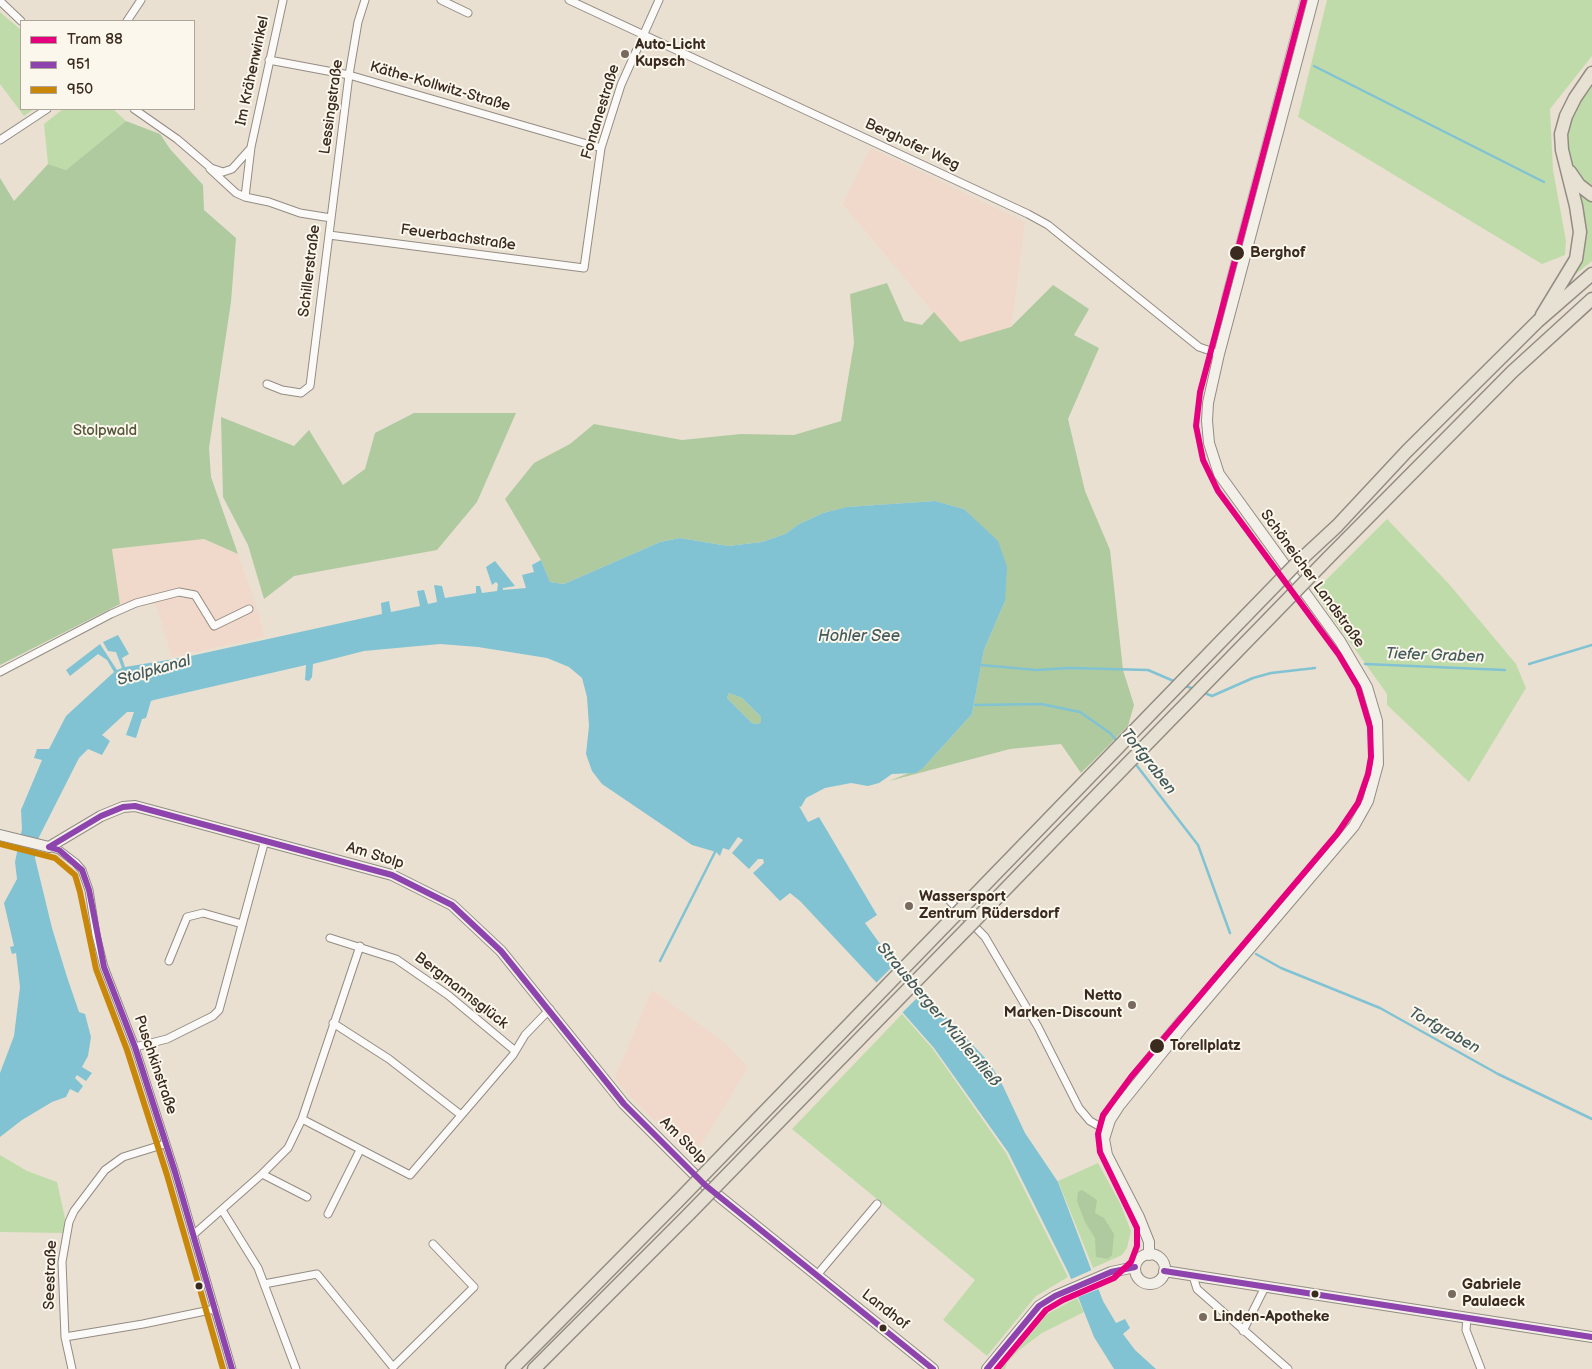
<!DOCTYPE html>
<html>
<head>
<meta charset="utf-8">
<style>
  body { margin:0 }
  #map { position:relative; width:1592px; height:1369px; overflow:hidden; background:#e9e0d2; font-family:"Balsamiq Sans",sans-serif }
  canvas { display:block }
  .legend { position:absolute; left:20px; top:20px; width:175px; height:90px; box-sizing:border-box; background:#fbf7ec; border:1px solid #aea59a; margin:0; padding:6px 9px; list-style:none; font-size:15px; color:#3b2a1e }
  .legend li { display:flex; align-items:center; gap:10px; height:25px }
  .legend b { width:25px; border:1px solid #aea59a }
</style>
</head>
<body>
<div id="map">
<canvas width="1592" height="1369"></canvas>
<ul class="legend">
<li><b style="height:6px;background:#e5007d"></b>Tram 88</li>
<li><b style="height:6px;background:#8e44ad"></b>951</li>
<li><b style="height:6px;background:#c88708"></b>950</li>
</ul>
</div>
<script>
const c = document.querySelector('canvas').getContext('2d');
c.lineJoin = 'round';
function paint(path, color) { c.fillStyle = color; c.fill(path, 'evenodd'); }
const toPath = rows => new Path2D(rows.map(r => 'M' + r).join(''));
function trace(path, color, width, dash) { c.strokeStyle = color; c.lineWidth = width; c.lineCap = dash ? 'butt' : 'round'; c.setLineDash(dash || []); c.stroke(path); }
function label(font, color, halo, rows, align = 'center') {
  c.font = font + ' "Balsamiq Sans",sans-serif'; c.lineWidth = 4; c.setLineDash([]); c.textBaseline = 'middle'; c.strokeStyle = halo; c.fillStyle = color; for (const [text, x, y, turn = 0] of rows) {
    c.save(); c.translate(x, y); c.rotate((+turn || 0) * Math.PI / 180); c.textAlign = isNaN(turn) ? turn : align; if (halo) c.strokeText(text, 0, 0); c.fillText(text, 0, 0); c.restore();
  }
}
paint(toPath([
  [871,148,1025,222,1011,327,959,343,843,204],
  [204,539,238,554,259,614,264,637,172,657,156,604,120,604,112,549],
  [652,990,724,1042,748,1067,693,1158,628,1095,615,1078]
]), '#f0d8ca');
paint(toPath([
  [1327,0,1592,0,1592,56,1550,109,1553,170,1566,241,1565,255,1542,264,1298,117],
  [0,12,21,30,21,109,34,109,24,116,0,84],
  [1592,83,1592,191,1581,182,1572,165,1568,145,1569,128,1575,110],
  [63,109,113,109,126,121,66,170,48,164,44,124],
  [1570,178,1592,201,1592,261,1571,278,1580,257],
  [1387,519,1449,584,1516,664,1526,688,1469,782,1387,705,1387,694,1314,592],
  [902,1014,933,1049,1006,1153,1068,1277,1036,1296,987,1356,943,1320,975,1280,792,1129],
  [0,1155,27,1171,57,1182,65,1218,63,1233,0,1232],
  [1098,1163,1120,1203,1131,1231,1127,1248,1122,1255,1093,1268,1058,1181],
  [1077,1298,1084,1312,1042,1333,1018,1351,1007,1363,1005,1369,1001,1369,1047,1314]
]), '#c0dbaa');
paint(toPath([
  [126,121,160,134,170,149,203,185,204,210,236,238,231,302,209,448,211,477,238,554,204,539,112,549,120,604,0,665,0,178,14,201,48,164,66,170],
  [887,283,904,321,922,325,934,312,960,342,1011,327,1053,285,1089,309,1074,335,1099,348,1068,419,1085,491,1110,550,1123,670,1134,705,1128,726,1081,773,1061,744,1010,749,889,781,924,767,972,714,984,650,1005,601,979,524,964,509,935,501,848,507,823,513,799,524,785,534,762,542,728,546,680,538,660,542,564,584,550,582,541,560,505,499,534,463,570,444,594,424,682,440,741,434,794,435,841,421,854,343,850,294],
  [414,413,516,413,477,502,437,550,294,576,264,599,248,545,223,497,221,417,294,446,309,430,343,485,365,469,375,433],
  [729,693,742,698,761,717,761,722,757,724,752,723,727,698],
  [1082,1190,1097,1200,1095,1213,1104,1218,1114,1234,1112,1255,1108,1259,1096,1257,1095,1238,1085,1222,1077,1201,1078,1192]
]), '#afca9f');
paint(toPath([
  [935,501,964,509,998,541,1007,567,1005,601,984,650,972,714,924,767,916,773,892,774,879,783,868,786,851,783,825,788,806,798,801,807,799,806,808,822,819,817,877,915,865,923,893,962,989,1062,1002,1084,1025,1133,1058,1182,1103,1301,1116,1323,1125,1319,1130,1328,1123,1334,1135,1350,1156,1369,1114,1369,1094,1337,1069,1274,1008,1152,934,1048,875,981,800,901,790,893,780,901,753,873,764,863,763,859,758,859,749,869,732,853,743,840,738,837,729,850,723,848,720,856,716,852,692,845,602,784,592,771,586,754,589,726,587,697,582,678,569,667,547,658,478,647,440,644,364,651,313,664,312,677,309,681,305,680,306,665,154,700,151,701,146,718,142,719,136,738,126,735,134,712,127,712,102,735,110,741,102,755,88,749,79,758,38,839,35,858,52,928,67,977,79,1012,85,1014,91,1037,88,1056,82,1067,92,1073,86,1081,77,1075,75,1078,83,1086,78,1093,70,1089,66,1097,52,1102,22,1120,0,1137,0,1073,14,1036,20,987,16,953,12,954,10,947,14,946,4,903,17,879,15,862,22,829,21,810,42,760,34,758,37,749,49,749,66,716,114,672,107,660,98,654,70,676,66,670,100,644,117,670,122,668,116,652,108,651,103,642,118,635,129,654,122,658,125,667,186,657,382,614,381,603,389,601,391,612,420,606,417,591,424,590,428,604,437,602,434,585,442,586,445,598,476,593,476,586,480,586,482,593,497,591,498,584,496,582,492,585,486,567,495,561,515,586,503,588,503,590,526,588,522,575,534,572,532,565,541,560,550,582,564,584,660,542,680,538,728,546,762,542,785,534,799,524,823,513,847,507],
  [729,693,742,698,761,717,761,722,757,724,752,723,727,698]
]), '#81c3d3');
paint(toPath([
  [897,962,925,990,901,1014,875,984],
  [1094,1269,1101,1288,1076,1298,1069,1280]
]), '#e9e0d2');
trace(toPath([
  [1314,66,1544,182],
  [1365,664,1505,670],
  [1529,664,1592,645],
  [981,665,1036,670,1070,668,1148,670,1176,682],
  [1183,685,1194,689],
  [1202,692,1212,696,1253,678,1271,673,1315,668],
  [975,705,1041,704,1080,712,1110,733,1118,742],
  [1134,762,1198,845,1230,933],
  [1256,954,1281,968,1380,1008,1498,1074,1592,1119],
  [660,961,715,852]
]), '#81c3d3', 2.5);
const minor = toPath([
  [441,0,468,13],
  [569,0,1028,214,1048,225,1199,347,1219,354],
  [0,1,21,21],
  [127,21,141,0],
  [269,60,349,75,601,148],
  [134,109,177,139,211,168,223,172,232,169,250,149],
  [0,140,47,109],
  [210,169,236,193,245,197,269,202,300,213,331,218],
  [245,197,251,147,283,0],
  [329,235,584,268,601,148,621,85,659,0],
  [267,384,282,390,301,393,310,386,349,75,358,22,365,0],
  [0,672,111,614,136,603,179,592,195,595,214,626,249,609],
  [49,847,59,850,76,863,82,870,89,890,96,935,104,967,135,1047,175,1172,232,1369],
  [950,901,985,937,1038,1027,1079,1108,1090,1121,1106,1130],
  [330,938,396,959,448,995,514,1050],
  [169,961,187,917,203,913,242,924],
  [333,1023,389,1059,461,1115],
  [135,1047,167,1039,213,1016,219,1010,265,840],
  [302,1119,410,1175,513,1055,525,1035,550,1009],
  [262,1174,307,1197],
  [222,1210,258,1268,296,1369],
  [328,1214,360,1150],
  [193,1235,262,1174,288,1148,302,1119,360,946],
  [817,1275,877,1204],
  [1193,1276,1197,1289,1288,1369],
  [264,1284,317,1274,393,1367,474,1287,433,1244],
  [1467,1318,1466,1330,1481,1369],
  [1243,1331,1265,1287],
  [65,1337,143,1324,215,1309],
  [72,1369,65,1337,62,1262,69,1222,74,1211,105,1170,123,1157,165,1144]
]);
const secondary = toPath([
  [0,835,49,847,101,816,123,807,135,806,392,875,452,905,501,951,624,1104,705,1185,933,1369],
  '1135 1269a15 15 0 1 1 30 0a15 15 0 1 1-30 0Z',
  [1149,1255,1149,1242,1139,1217,1107,1155,1104,1139,1110,1120,1119,1106,1183,1027,1354,826,1368,801,1378,764,1377,721,1367,687,1340,641,1219,474,1209,443,1207,421,1208,403,1219,354,1313,0],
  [1164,1271,1592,1337],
  [987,1369,1039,1306,1055,1296,1111,1272,1135,1267]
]);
const motorway = toPath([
  [1570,172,1579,185,1592,195],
  [1542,315,1576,259,1580,232,1576,206,1562,150,1561,134,1566,116,1575,98,1592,73],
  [1328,558,1512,372,1592,299],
  [1295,565,1337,526,1407,451,1538,321,1592,274],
  [512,1369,677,1202],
  [534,1369,689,1214]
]);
trace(minor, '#938c83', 9);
trace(secondary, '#938c83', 12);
trace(motorway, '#938c83', 15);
trace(minor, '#fcfaf8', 7);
trace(secondary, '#f3f0ea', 10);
trace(motorway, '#e7e1d4', 12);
trace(toPath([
  [1214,339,1222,296,1300,0],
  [1108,1106,1130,1074,1178,1016,1198,998]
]), '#b6b3af', 1);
const motorwayBridge = toPath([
  [677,1202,1295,565],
  [689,1214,1328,558]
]);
trace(motorwayBridge, '#938c83', 15, []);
trace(motorwayBridge, '#e7e1d4', 12);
trace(toPath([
  [49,847,101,816,123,807,135,806,392,875,452,905,501,951,624,1104,705,1185,933,1369],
  [49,847,59,850,82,870,89,890,104,967,135,1047,175,1172,232,1369],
  [1164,1271,1592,1337],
  [987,1369,1039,1306,1055,1296,1111,1272,1135,1267]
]), '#8e44ad', 6);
trace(toPath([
  [0,844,55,858,75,875,80,892,96,969,127,1050,167,1175,223,1369]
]), '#c88708', 6);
trace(toPath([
  [997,1369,1046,1310,1063,1300,1114,1278,1131,1262,1137,1246,1137,1228,1100,1152,1098,1134,1103,1115,1131,1077,1337,834,1358,803,1368,774,1371,757,1370,727,1358,687,1339,655,1218,491,1203,460,1196,426,1200,392,1304,0]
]), '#e5007d', 6);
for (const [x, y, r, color] of [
  [625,54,5,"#786a5d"],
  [1237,253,8,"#3b2a1e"],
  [909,906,5,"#786a5d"],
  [1132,1005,5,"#786a5d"],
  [1157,1046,8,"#3b2a1e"],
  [199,1286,4.5,"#3b2a1e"],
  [1315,1294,4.5,"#3b2a1e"],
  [1452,1294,5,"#786a5d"],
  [1203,1317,5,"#786a5d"],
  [883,1328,4.5,"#3b2a1e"]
]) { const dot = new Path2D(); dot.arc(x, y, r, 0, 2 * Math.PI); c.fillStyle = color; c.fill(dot); trace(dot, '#fbf7ec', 2); }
label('bold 15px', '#3b2a1e', '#fbf7ec', [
  ["Auto-Licht",635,45],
  ["Kupsch",635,62],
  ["Wassersport",919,897],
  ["Zentrum Rüdersdorf",919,914],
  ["Netto",1122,996,"right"],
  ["Marken-Discount",1122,1013,"right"],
  ["Gabriele",1462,1285],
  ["Paulaeck",1462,1302],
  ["Linden-Apotheke",1213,1317]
], 'left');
label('15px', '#3b2a1e', '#fbf7ec', [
  ["Im Krähenwinkel",253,71,-78],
  ["Käthe-Kollwitz-Straße",440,87,16],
  ["Lessingstraße",332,107,-82],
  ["Fontanestraße",601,112,-73],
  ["Berghofer Weg",912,145,25],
  ["Feuerbachstraße",458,238,8],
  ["Schillerstraße",310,271,-83],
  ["Schöneicher Landstraße",1312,579,54],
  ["Am Stolp",375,856,17],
  ["Bergmannsglück",461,991,38],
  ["Puschkinstraße",155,1065,71],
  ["Am Stolp",683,1141,45],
  ["Seestraße",51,1275,-88],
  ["Landhof",885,1310,38]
]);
label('bold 15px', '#3b2a1e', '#fbf7ec', [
  ["Berghof",1250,253],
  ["Torellplatz",1170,1046]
], 'left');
label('15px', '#545539', '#fbf7ec', [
  ["Stolpwald",105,431]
]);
label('italic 16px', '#445b5d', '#fbf7ec', [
  ["Hohler See",859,637],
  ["Tiefer Graben",1435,656,2],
  ["Stolpkanal",154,671,-16],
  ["Torfgraben",1148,762,52],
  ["Strausberger Mühlenfließ",938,1015,50],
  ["Torfgraben",1444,1031,29]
]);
</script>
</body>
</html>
